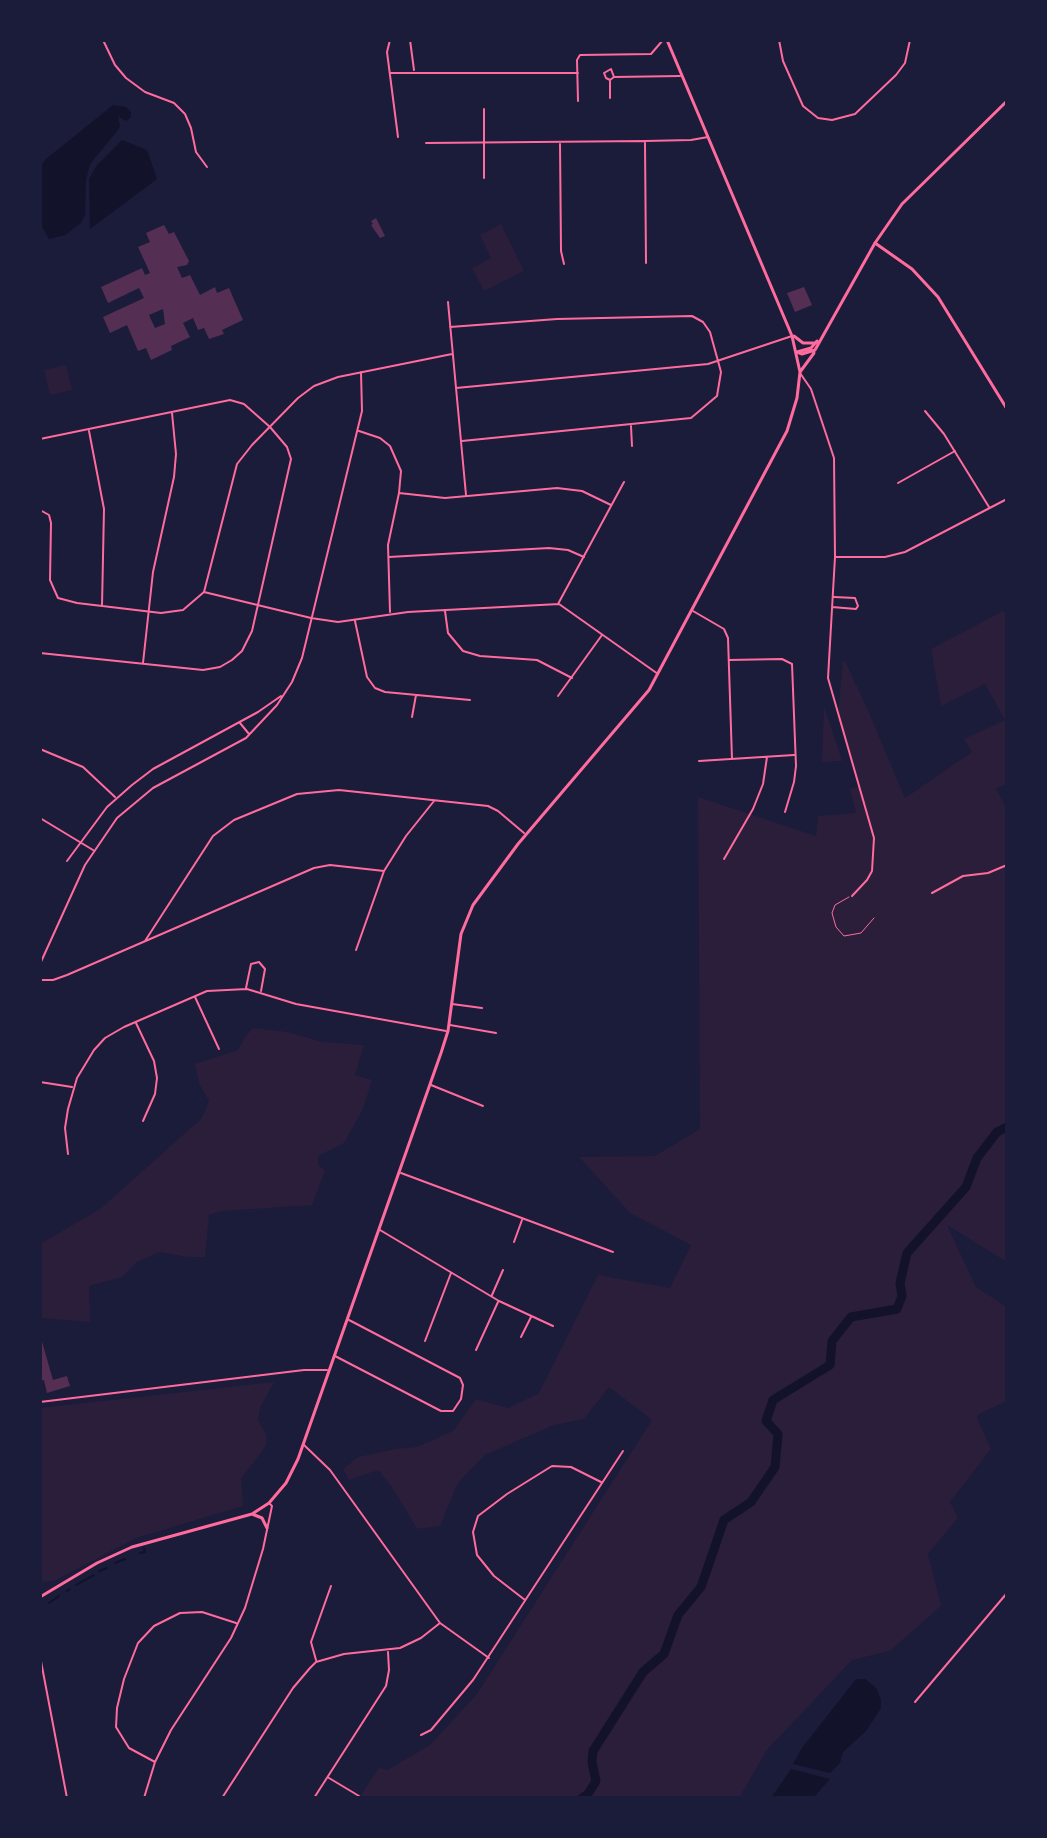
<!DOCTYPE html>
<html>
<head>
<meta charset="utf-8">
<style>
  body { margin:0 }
  #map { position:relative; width:1047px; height:1838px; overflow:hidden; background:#1b1b3a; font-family:"Libre Baskerville",serif }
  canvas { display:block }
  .frame { position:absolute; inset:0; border:42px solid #1b1b3a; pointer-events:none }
</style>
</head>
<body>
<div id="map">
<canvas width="1047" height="1838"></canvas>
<div class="frame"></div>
</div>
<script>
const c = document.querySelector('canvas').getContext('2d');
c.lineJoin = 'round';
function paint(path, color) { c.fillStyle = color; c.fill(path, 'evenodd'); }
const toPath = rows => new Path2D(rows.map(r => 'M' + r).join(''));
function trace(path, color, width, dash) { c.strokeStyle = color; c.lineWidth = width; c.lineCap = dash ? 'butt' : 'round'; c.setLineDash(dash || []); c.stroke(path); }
paint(toPath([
  [501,224,524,271,484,291,472,268,491,258,480,235],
  [66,365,72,390,50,395,44,370],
  [1003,611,1007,617,1007,783,996,789,1007,809,1007,1262,947,1225,976,1287,1007,1307,1007,1401,979,1414,977,1418,991,1449,950,1502,958,1518,928,1554,941,1606,890,1651,852,1660,767,1750,739,1798,359,1798,379,1768,387,1770,430,1745,477,1694,652,1420,609,1387,584,1419,554,1425,485,1455,458,1483,440,1526,417,1529,392,1487,378,1470,349,1480,343,1469,358,1457,395,1449,417,1447,453,1431,476,1399,508,1408,539,1393,598,1275,670,1288,691,1245,630,1213,579,1157,655,1156,700,1129,698,797,816,836,818,816,856,813,850,789,858,787,838,716,843,661,845,661,867,708,905,798,972,752,964,739,1005,720,985,684,941,706,931,649],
  [824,706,842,761,822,762],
  [253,1028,288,1032,323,1042,364,1045,355,1075,372,1080,363,1109,344,1143,318,1156,318,1164,325,1171,312,1205,222,1211,209,1215,205,1257,187,1257,160,1252,137,1262,122,1277,89,1286,90,1322,42,1318,40,1312,40,1244,100,1209,202,1118,209,1101,199,1083,195,1064,238,1050,245,1037],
  [274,1382,260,1408,258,1420,266,1434,266,1446,241,1479,243,1506,136,1538,54,1581,40,1582,40,1408]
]), '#2a1e3b');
paint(toPath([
  [113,105,126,107,131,112,131,117,126,121,118,116,120,126,118,130,90,164,86,180,85,215,81,223,65,235,49,239,41,225,40,167,46,159],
  [122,140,147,150,157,179,90,229,89,179,97,165],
  [856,1679,865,1679,876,1688,881,1700,881,1708,866,1731,843,1752,840,1763,830,1773,793,1764,802,1748],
  [791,1769,830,1779,813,1798,771,1798]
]), '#12122b');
trace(toPath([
  [140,1553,145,1552,144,1548],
  [115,1563,125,1559],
  [99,1571,107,1568],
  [76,1585,94,1575],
  [67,1591,70,1589],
  [49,1603,59,1596]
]), '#12122b', 2);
trace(toPath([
  [582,1798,588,1794,596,1781,592,1762,593,1751,643,1672,664,1654,678,1615,701,1587,724,1520,751,1502,775,1467,778,1434,766,1421,773,1400,830,1365,832,1341,851,1317,897,1309,902,1296,900,1283,907,1253,966,1187,977,1158,997,1132,1007,1127]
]), '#12122b', 9);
paint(toPath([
  [376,218,385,236,380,238,371,225,373,224,371,221],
  [164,225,169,234,174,232,189,261,187,265,177,267,182,278,190,275,200,295,215,287,217,293,229,288,243,320,222,330,224,334,209,339,204,328,198,330,193,318,183,323,190,337,171,346,172,350,151,360,146,348,138,351,127,325,110,333,103,317,144,298,139,288,108,303,101,287,142,268,145,275,150,273,138,247,150,242,146,233],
  [163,309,165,324,155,328,149,315],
  [804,287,812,305,795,312,787,293],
  [41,1338,53,1380,67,1376,70,1386,47,1393,44,1380,40,1381]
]), '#542f53');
trace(toPath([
  [849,897,835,905,832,913,836,927,844,936,861,933,874,918]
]), '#ff6b9d', 1);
trace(toPath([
  [103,40,115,65,126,78,145,92,174,103,185,114,191,128,196,152,207,167],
  [390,40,387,52,398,137],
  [410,40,414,70],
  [779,40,783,61,803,106,818,118,832,120,855,114,896,75,905,63,910,40],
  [390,73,578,73],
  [614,77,611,69,604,73,606,78,610,80,614,77,680,76],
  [610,98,610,81],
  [578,101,577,60,580,55,651,54,663,40],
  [426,143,645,141,691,140,708,137],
  [645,143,646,263],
  [560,144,561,251,564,264],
  [484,178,484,109],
  [448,302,466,495],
  [450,327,557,319,692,316,703,322,710,332,721,372,717,396,691,418,462,441],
  [800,373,811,389,834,458,835,557,828,678,874,838,872,871,867,880,852,896],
  [456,388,708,364,792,336],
  [925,411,944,434,989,507],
  [631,426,632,446],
  [89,431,104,509,102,606],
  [359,431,380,438,390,446,401,471,399,493,388,545,390,612],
  [40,439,230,400,244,404,270,427,287,447,291,459,252,631,242,651,232,660,220,667,203,670,40,653],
  [898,483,955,451],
  [399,493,445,498,557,488,582,491,611,505],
  [40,510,49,515,51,523,50,580,58,598,77,603,161,613,183,610,204,592,237,464,252,445,298,398,314,386,338,377,452,354],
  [389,557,549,548,568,550,584,557],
  [836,557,885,557,905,552,1007,499],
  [204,592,311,618,338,622,408,612,559,604,658,674],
  [558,604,624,482],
  [832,607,856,609,858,606,855,598,834,597],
  [445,611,448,633,463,651,480,656,537,660,572,678],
  [693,611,724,629,728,638,732,759],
  [355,621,367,677,375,688,385,692,470,700],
  [729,660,782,659,792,664,796,766,794,782,785,812],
  [143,663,153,572,174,477,176,454,172,413],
  [558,696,602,635],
  [412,717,416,695],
  [240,723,249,734],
  [40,749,83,767,115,797],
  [699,761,794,755],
  [40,818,93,850],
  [724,859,753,809,763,784,767,757],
  [67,861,107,807,132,785,153,769,258,712,281,696],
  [932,893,963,876,988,873,1007,865],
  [145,941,213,836,234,820,297,794,339,790,488,806,498,811,524,833],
  [356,950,384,871,406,836,434,801],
  [40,964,85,865,117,818,153,788,246,738,277,705,292,682,302,658,362,411,361,372],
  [40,980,53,980,67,975,314,868,330,865,384,871],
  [246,988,251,964,259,962,265,969,261,991],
  [195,997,219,1049],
  [452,1004,482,1008],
  [136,1023,154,1061,157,1078,155,1094,143,1121],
  [450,1025,496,1033],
  [40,1082,72,1087],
  [431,1085,483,1106],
  [68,1154,65,1128,68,1109,77,1078,94,1050,105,1038,124,1027,207,991,247,989,296,1004,446,1031],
  [401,1173,613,1252],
  [380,1230,499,1301,553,1326],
  [514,1242,522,1220],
  [492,1295,503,1270],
  [521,1337,531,1317],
  [425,1341,451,1273],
  [476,1350,498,1302],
  [335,1356,441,1411,453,1411,461,1399,463,1385,460,1378,349,1320],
  [40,1402,304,1370,327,1370],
  [304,1445,330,1470,440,1623,489,1658],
  [525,1600,494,1576,477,1555,473,1532,478,1516,507,1494,552,1466,571,1467,601,1482],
  [40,1656,67,1798],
  [316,1660,311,1642,331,1586],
  [915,1702,1007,1593],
  [421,1735,431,1730,473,1680,623,1451],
  [155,1762,129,1748,116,1727,117,1708,124,1679,138,1643,154,1626,180,1613,202,1612,236,1623],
  [329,1778,359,1796],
  [144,1798,155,1762,171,1730,231,1638,245,1608,263,1549,272,1506,270,1504],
  [222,1798,293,1688,310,1668,316,1662,344,1654,400,1648,421,1638,440,1623],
  [314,1798,386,1686,389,1670,388,1652]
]), '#ff6b9d', 2);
trace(toPath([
  [875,243,912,269,938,297,1007,409]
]), '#ff6b9d', 3);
trace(toPath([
  [794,336,803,343,815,343],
  [797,352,802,354,815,350,875,243,902,204,1007,101],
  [797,352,811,348,817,341],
  [800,372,814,353],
  [252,1514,262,1518,267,1528],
  [40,1597,97,1563,132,1547,252,1514,269,1503,286,1483,298,1459,441,1053,448,1031,461,934,473,905,518,844,649,690,787,431,797,398,800,372,792,336,667,40]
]), '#ff6b9d', 3);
</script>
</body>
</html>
